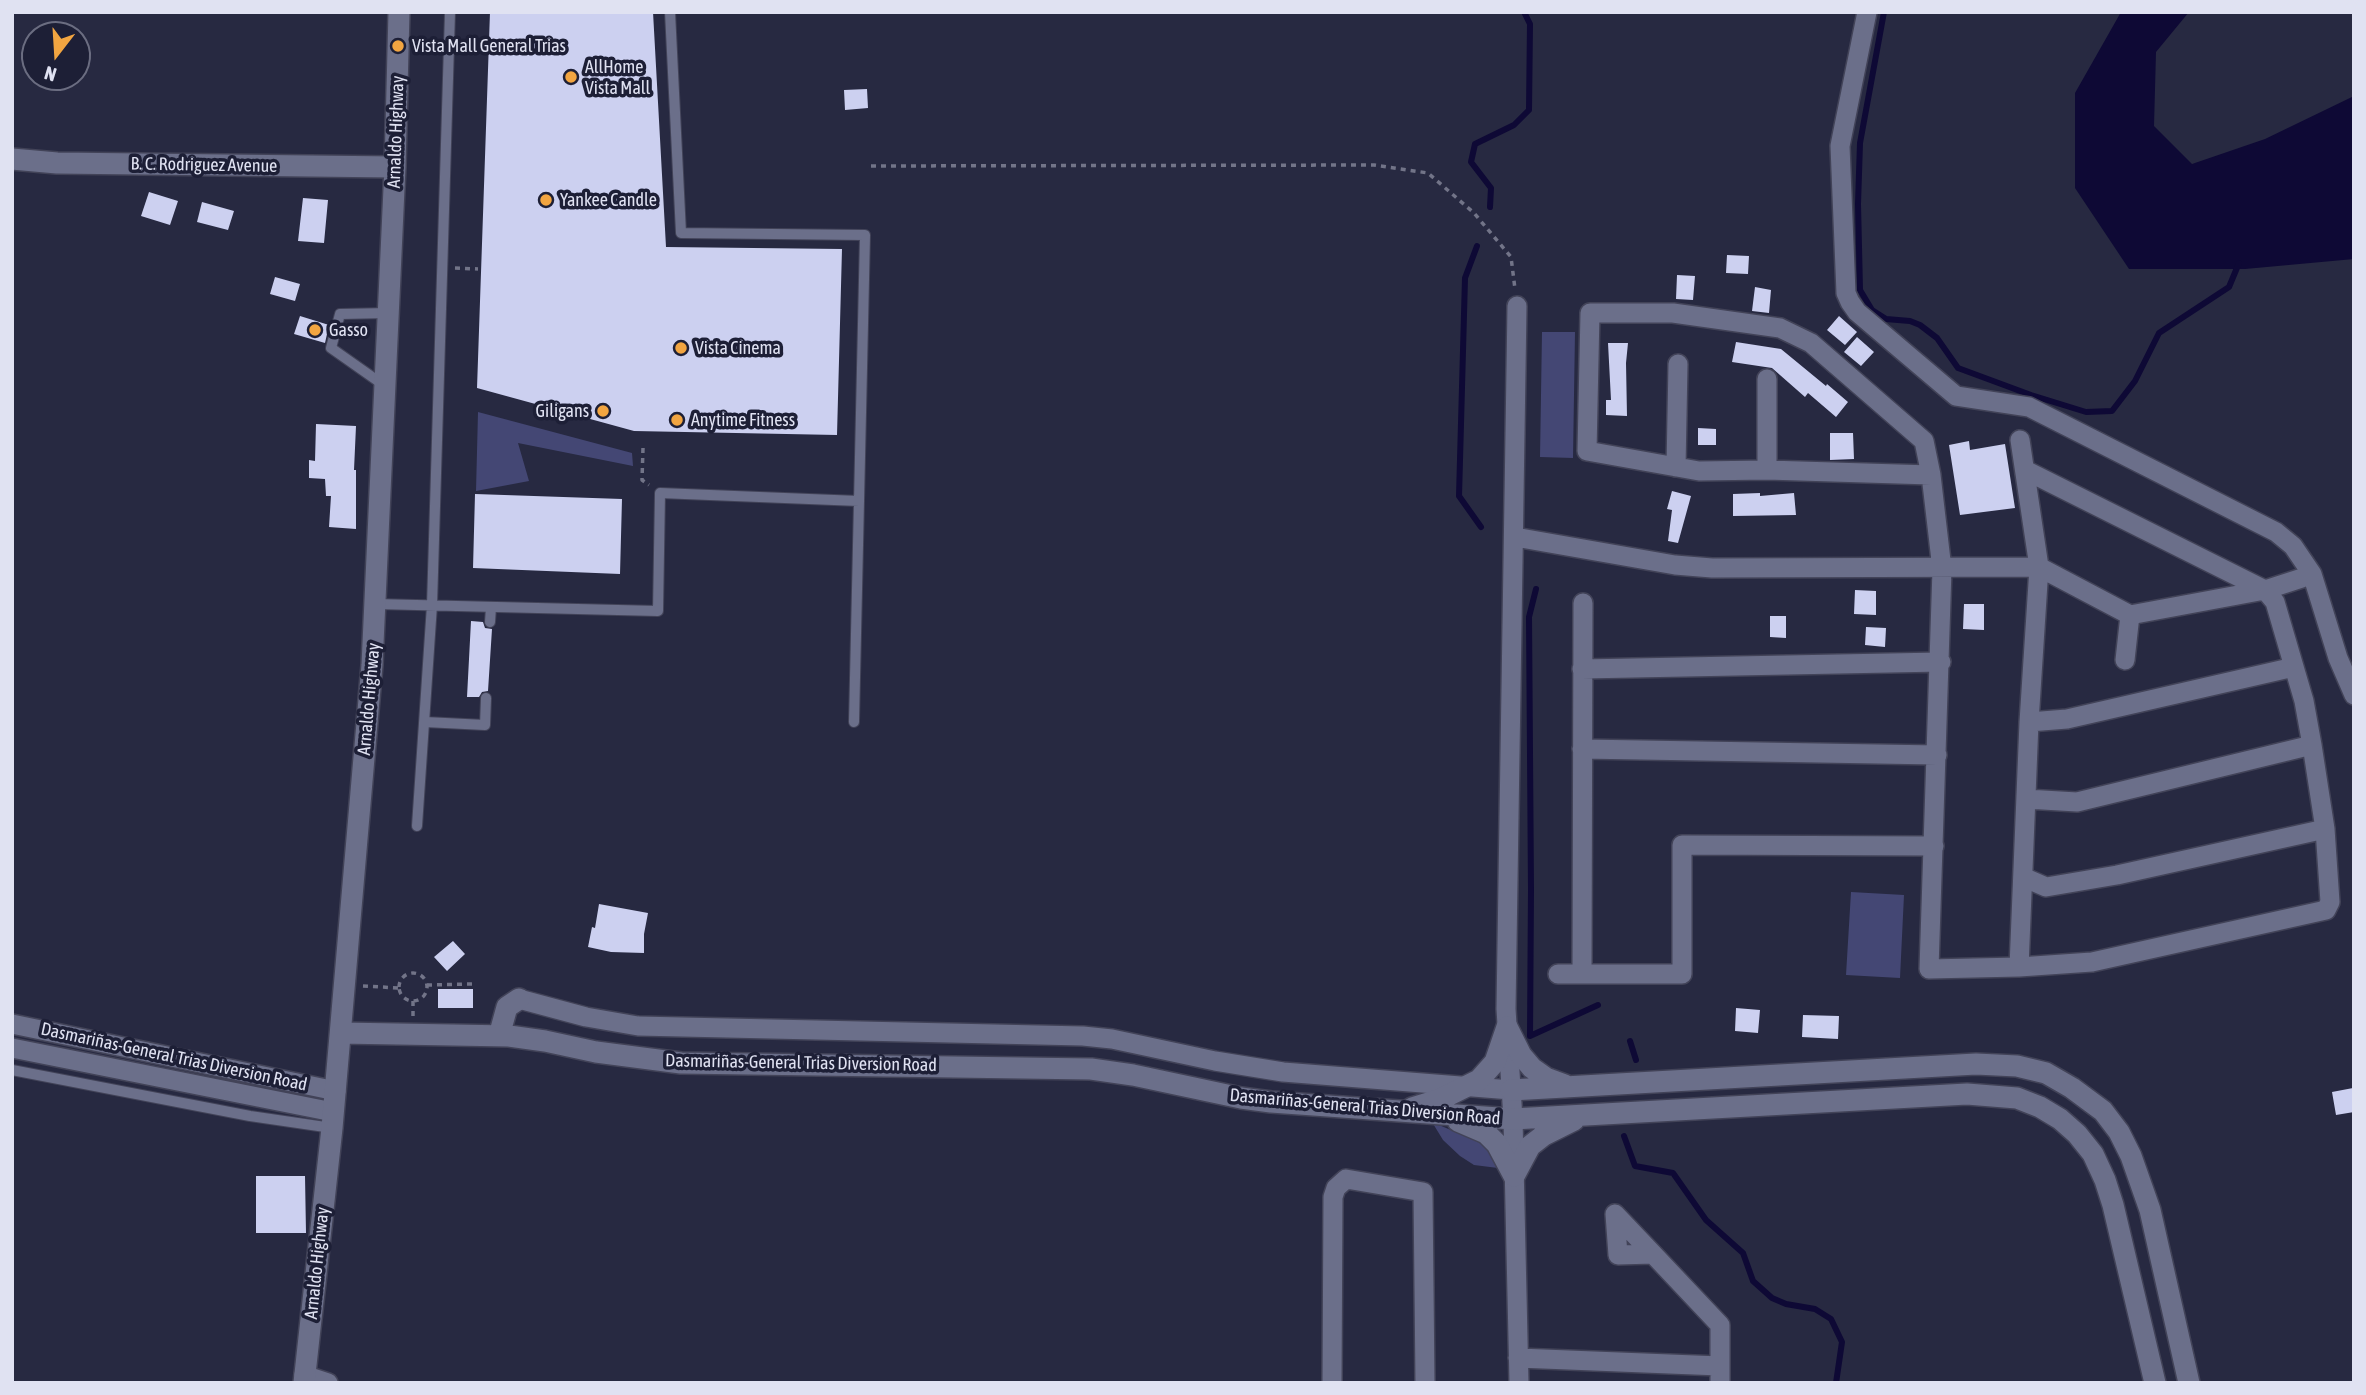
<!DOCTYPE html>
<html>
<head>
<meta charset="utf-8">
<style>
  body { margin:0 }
  #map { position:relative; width:2366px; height:1395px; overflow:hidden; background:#272941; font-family:"Asap Condensed",sans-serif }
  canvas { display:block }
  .frame { position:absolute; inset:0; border:14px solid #e0e2f2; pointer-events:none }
  .north { position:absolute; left:21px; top:21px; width:70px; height:70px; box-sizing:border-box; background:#1d1f36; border:2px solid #6b6d81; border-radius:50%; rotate:197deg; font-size:19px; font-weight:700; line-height:28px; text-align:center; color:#e0e2f2 }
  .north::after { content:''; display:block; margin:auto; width:24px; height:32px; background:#f2a541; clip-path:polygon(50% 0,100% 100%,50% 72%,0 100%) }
</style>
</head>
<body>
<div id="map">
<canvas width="2366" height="1395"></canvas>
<div class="frame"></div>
<div class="north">N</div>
</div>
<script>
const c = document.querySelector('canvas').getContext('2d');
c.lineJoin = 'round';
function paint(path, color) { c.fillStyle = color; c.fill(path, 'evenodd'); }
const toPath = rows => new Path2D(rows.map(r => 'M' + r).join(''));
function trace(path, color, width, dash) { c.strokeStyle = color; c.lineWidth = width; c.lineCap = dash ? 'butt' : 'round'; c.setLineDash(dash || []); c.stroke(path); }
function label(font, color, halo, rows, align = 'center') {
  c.font = font + ' "Asap Condensed",sans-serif'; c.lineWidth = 7; c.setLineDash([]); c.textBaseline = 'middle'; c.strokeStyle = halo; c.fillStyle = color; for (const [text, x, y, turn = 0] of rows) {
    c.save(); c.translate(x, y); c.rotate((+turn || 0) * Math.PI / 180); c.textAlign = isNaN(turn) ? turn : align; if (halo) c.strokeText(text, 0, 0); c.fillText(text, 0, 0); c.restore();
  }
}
paint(toPath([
  [1542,332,1575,332,1573,458,1540,457],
  [478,412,632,453,633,466,518,443,529,481,476,491],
  [1851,892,1904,895,1900,978,1846,975],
  [1432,1122,1479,1142,1491,1152,1498,1168,1474,1165,1460,1156,1443,1140]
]), '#444774');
paint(toPath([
  [2121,12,2189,12,2156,52,2154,126,2192,164,2265,139,2354,96,2354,259,2245,269,2129,269,2075,188,2075,93]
]), '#0e0935');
trace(toPath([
  [1884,12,1860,143,1858,204,1860,290,1872,310,1886,319,1910,321,1920,325,1937,338,1958,368,2031,395,2086,412,2112,411,2135,381,2159,333,2229,287,2239,263],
  [1490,207,1491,188,1471,162,1475,144,1514,125,1529,110,1530,24,1524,12],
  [1477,246,1465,278,1459,496,1481,527],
  [1536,589,1529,617,1531,890,1530,1036,1598,1005],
  [1630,1041,1636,1060],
  [1624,1136,1635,1166,1673,1173,1706,1220,1743,1253,1753,1281,1772,1298,1786,1304,1815,1309,1831,1319,1842,1342,1836,1383]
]), '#0e0935', 6);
paint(toPath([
  [490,12,653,12,666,247,842,249,837,435,634,431,477,388],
  [867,89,868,108,845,110,844,90],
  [149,192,178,201,170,225,141,216],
  [303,198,328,200,324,243,298,241],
  [202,202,234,211,228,230,197,222],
  [1727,255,1749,256,1748,274,1726,273],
  [1677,275,1695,276,1693,300,1676,299],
  [275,277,300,284,295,301,270,294],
  [1755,287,1771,290,1769,313,1752,311],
  [300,316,329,325,325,343,294,334],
  [1839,316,1857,332,1845,345,1827,330],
  [1857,337,1874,352,1861,366,1844,352],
  [1736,342,1781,349,1826,386,1827,384,1848,402,1836,417,1808,393,1805,397,1772,368,1732,362],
  [1608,343,1628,343,1626,363,1627,416,1606,415,1606,400,1611,400],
  [316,424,356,426,354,470,356,470,356,529,329,527,331,496,326,496,325,479,309,478,309,460,315,461],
  [1698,428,1716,429,1716,445,1698,445],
  [1830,433,1853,433,1854,459,1830,460],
  [1969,441,1970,450,2005,444,2015,508,1960,515,1949,445],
  [1672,491,1691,496,1678,543,1668,541,1672,510,1667,509],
  [1760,493,1760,496,1794,493,1796,515,1733,516,1733,494],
  [475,494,622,499,620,574,473,568],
  [1855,590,1876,591,1876,615,1854,614],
  [1964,604,1984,604,1984,630,1963,629],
  [1770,616,1786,616,1786,638,1770,637],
  [471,621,483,622,485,628,492,629,488,691,482,692,479,697,467,697],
  [1866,627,1886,628,1885,647,1865,645],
  [599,904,648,913,644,934,644,953,611,952,588,947,592,927,595,928],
  [453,941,465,954,447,971,434,957],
  [438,989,473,989,473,1008,438,1008],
  [1736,1008,1760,1010,1758,1033,1735,1031],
  [1803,1015,1839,1016,1838,1039,1802,1037],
  [2353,1088,2354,1112,2336,1115,2332,1092],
  [256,1176,305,1176,306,1233,256,1233]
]), '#ccd0f0');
const lane = toPath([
  [385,386,331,348,340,314,388,313],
  [376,604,658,611,660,493,859,501,865,235,681,233,670,12],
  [490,622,491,607],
  [425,722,485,725,486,698],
  [854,722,859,501],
  [417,826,432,605,450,12],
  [12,1070,250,1116,332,1128]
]);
const street = toPath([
  [1867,12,1840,146,1846,293,1850,302,1857,312,1956,396,2029,407,2276,532,2293,546,2312,574,2338,658,2354,695],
  [1517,306,1506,1009,1513,1119,1519,1383],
  [1676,467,1678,364],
  [1767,470,1767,379],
  [1931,475,1767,470,1699,471,1587,451,1590,313,1673,313,1780,328,1811,343,1924,441,1931,475,1942,569,1929,969,2019,967,2092,962,2326,910,2330,902,2325,829,2312,745,2304,701,2275,602,2265,590,2025,470],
  [1515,537,1675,565,1712,568,2039,567,2130,615,2265,590,2302,578],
  [2125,660,2130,615],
  [1582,669,1941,662],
  [2029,722,2067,719,2294,667],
  [1582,749,1937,755],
  [2026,799,2077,802,2312,745],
  [2023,877,2046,887,2117,875,2325,829],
  [2019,967,2029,722,2039,567,2020,440],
  [1558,974,1682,974,1682,845,1934,846],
  [1582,974,1583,603],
  [519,999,586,1017,638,1026,1083,1036,1112,1039,1215,1061,1283,1072,1511,1090],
  [12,1024,336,1091],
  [12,1048,333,1112],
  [1653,1254,1618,1255,1615,1214,1653,1254,1720,1325,1720,1383],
  [1518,1358,1720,1366],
  [304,1375,328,1383],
  [1332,1383,1333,1197,1336,1188,1346,1179,1423,1192,1425,1383]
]);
const secondary = toPath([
  [12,159,57,163,395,167],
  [1507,1027,1521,1055,1532,1068,1546,1078,1565,1085],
  [341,1033,509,1036,545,1041,596,1052,681,1063,1091,1069,1133,1075,1241,1098,1271,1102,1513,1119,1967,1094,2017,1098,2040,1107,2060,1119,2077,1134,2093,1154,2105,1180,2113,1205,2155,1383],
  [499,1036,507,1007,519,999],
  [1511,1090,1976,1064,2017,1066,2046,1073,2072,1088,2103,1111,2119,1132,2131,1156,2150,1210,2189,1383],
  [1412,1108,1441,1099,1479,1080,1495,1062,1507,1027],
  [1458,1121,1486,1133,1497,1144,1514,1176],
  [1514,1176,1530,1146,1544,1135,1574,1120],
  [304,1383,332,1128,372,665,395,167,399,12]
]);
trace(lane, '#424358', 12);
trace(street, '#424358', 22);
trace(secondary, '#424358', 24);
trace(toPath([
  [871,166,1374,165,1428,173,1474,213,1511,257,1515,289],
  [455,268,478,269],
  [643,448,642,480,649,485],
  '399 987a14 14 0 1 1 28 0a14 14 0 1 1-28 0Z',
  [427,985,472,984],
  [363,986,399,988],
  [413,1016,413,1001]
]), '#727488', 3.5, [5, 5]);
trace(lane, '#6b6f8a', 10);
trace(street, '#6b6f8a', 19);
trace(secondary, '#6b6f8a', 21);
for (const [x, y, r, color] of [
  [398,46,7,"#f2a541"],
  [571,77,7,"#f2a541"],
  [546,200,7,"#f2a541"],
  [315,330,7,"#f2a541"],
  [681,348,7,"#f2a541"],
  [603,411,7,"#f2a541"],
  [677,420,7,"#f2a541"]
]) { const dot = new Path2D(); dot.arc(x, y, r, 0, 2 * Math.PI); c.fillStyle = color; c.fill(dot); trace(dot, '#1d1f36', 2.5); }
label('18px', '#e0e2f2', '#1d1f36', [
  ["Vista Mall General Trias",412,46],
  ["AllHome",585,67],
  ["Vista Mall",585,88],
  ["Yankee Candle",560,200],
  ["Gasso",329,330],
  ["Vista Cinema",695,348],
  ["Giligans",589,411,"right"],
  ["Anytime Fitness",691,420]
], 'left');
label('18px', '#e0e2f2', '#1d1f36', [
  ["Arnaldo Highway",396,132,-88],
  ["B. C. Rodriguez Avenue",204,165,1],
  ["Arnaldo Highway",369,699,-85],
  ["Dasmariñas-General Trias Diversion Road",174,1057,12],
  ["Dasmariñas-General Trias Diversion Road",801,1063,1],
  ["Dasmariñas-General Trias Diversion Road",1365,1107,5],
  ["Arnaldo Highway",317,1263,-84]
]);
</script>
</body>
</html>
